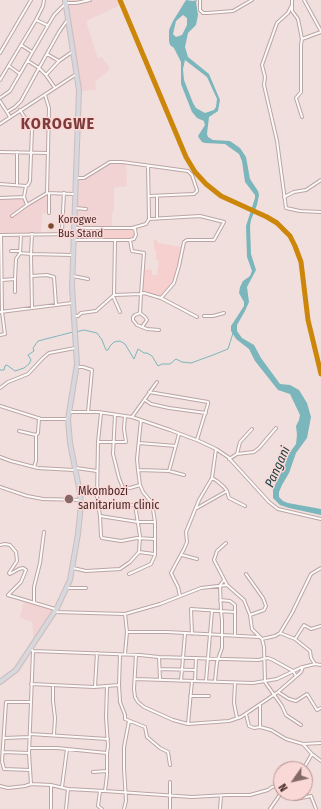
<!DOCTYPE html>
<html>
<head>
<meta charset="utf-8">
<style>
  body { margin:0 }
  #map { position:relative; width:321px; height:809px; overflow:hidden; background:#f1dfde; font-family:"Fira Sans Condensed",sans-serif }
  canvas { display:block }
  .north { position:absolute; left:273px; top:761px; width:40px; height:40px; box-sizing:border-box; background:#f9d8d6; border:1px solid #b39291; border-radius:50%; rotate:236deg; font-size:11px; font-weight:700; line-height:16px; text-align:center; color:#4a2a29 }
  .north::after { content:''; display:block; margin:auto; width:14px; height:18px; background:#846968; clip-path:polygon(50% 0,100% 100%,50% 72%,0 100%) }
</style>
</head>
<body>
<div id="map">
<canvas width="321" height="809"></canvas>
<div class="north">N</div>
</div>
<script>
const c = document.querySelector('canvas').getContext('2d');
c.lineJoin = 'round';
function paint(path, color) { c.fillStyle = color; c.fill(path, 'evenodd'); }
const toPath = rows => new Path2D(rows.map(r => 'M' + r).join(''));
function trace(path, color, width, dash) { c.strokeStyle = color; c.lineWidth = width; c.lineCap = dash ? 'butt' : 'round'; c.setLineDash(dash || []); c.stroke(path); }
function label(font, color, halo, rows, align = 'center') {
  c.font = font + ' "Fira Sans Condensed",sans-serif'; c.lineWidth = 3; c.setLineDash([]); c.textBaseline = 'middle'; c.strokeStyle = halo; c.fillStyle = color; for (const [text, x, y, turn = 0] of rows) {
    c.save(); c.translate(x, y); c.rotate((+turn || 0) * Math.PI / 180); c.textAlign = isNaN(turn) ? turn : align; if (halo) c.strokeText(text, 0, 0); c.fillText(text, 0, 0); c.restore();
  }
}
paint(toPath([
  [67,0,118,0,120,5,86,21,98,59,102,57,110,69,95,82,96,90,80,91],
  [110,162,126,163,127,186,114,188,114,212,112,212,112,227,76,227,77,179,84,179],
  [48,193,48,213,42,214,41,233,0,234,0,198,24,198,26,205],
  [24,600,55,610,34,642,32,622,20,618]
]), '#f0d3d2');
paint(toPath([
  [76,229,132,229,134,232,135,235,130,239,76,240],
  [154,240,157,240,157,243,182,247,179,266,174,283,160,297,142,291,143,269,152,270,152,275,157,275,159,260,156,259,156,250,154,249]
]), '#f6d0cf');
paint(toPath([
  [186,0,193,1,197,0,196,2,198,15,196,25,188,33,185,47,188,57,209,74,220,100,218,111,209,117,207,134,208,137,213,140,230,141,240,148,246,157,250,179,258,191,259,195,257,205,251,220,250,226,251,254,256,270,247,287,249,302,245,311,237,325,237,331,242,338,254,345,261,358,280,384,290,385,299,390,307,403,311,417,307,438,296,453,289,473,282,485,279,492,279,497,283,501,288,503,321,509,321,515,289,508,280,505,273,498,273,489,285,465,288,455,296,444,297,435,296,426,299,420,300,415,290,394,278,390,255,361,249,349,236,339,231,331,231,326,244,306,244,302,239,293,240,287,243,281,250,276,252,271,247,257,246,226,255,198,255,195,245,182,242,161,239,154,225,144,205,143,202,142,199,138,198,136,205,125,204,122,204,121,197,118,192,112,181,84,181,62,174,48,170,45,169,41,169,30,173,21],
  [183,15,187,18,187,25,182,35,176,37,173,34,176,21],
  [185,60,207,77,217,99,216,107,214,110,205,113,196,108,193,103,184,80,183,69]
]), '#7ab6bb');
trace(toPath([
  [76,332,84,330,97,333,102,340,106,350,108,350,110,346,114,342,120,341,125,344,134,359,138,349,144,353,147,353,152,356,158,366,162,364,170,364,176,359,182,362,191,363,213,355,228,349,233,333],
  [0,370,4,370,5,366,7,365,15,371,24,368,29,364,31,360,28,355,34,351,33,348,38,341,73,332]
]), '#7ab6bb', 1);
const minor = toPath([
  [200,0,200,10,203,13,208,13,233,11,252,0],
  [292,0,292,11,298,19,302,39,301,45,301,92,296,98,302,117],
  [304,0,321,31],
  [292,5,288,13,277,23,262,65,265,77,264,85,277,141,286,208,300,211,321,212],
  [36,20,47,25],
  [302,39,321,32],
  [21,45,32,52],
  [0,53,31,0],
  [47,54,59,61],
  [9,66,20,74],
  [46,75,59,61,72,52],
  [0,80,36,20,43,6,44,0],
  [55,88,46,75,39,68,59,32,68,19],
  [45,95,49,108,47,193],
  [0,98,10,91,54,15,66,3,76,3,90,0],
  [0,101,10,117],
  [20,110,32,129,30,181,28,185,26,186,24,197,27,205],
  [7,112,15,107,21,101,39,68,28,61],
  [0,124,75,75],
  [0,152,47,153],
  [76,178,84,178,110,162,122,162,188,171,192,175,197,190,197,191,194,194,149,196],
  [0,184,26,186],
  [17,185,17,152],
  [49,193,49,213],
  [284,197,294,192,306,190,321,180],
  [0,198,24,197],
  [75,208,86,209],
  [12,216,27,205,47,193,74,194],
  [157,218,157,196],
  [149,219,200,216,224,222,214,240,187,240,184,242,179,266,174,283,161,298],
  [74,228,132,228,146,224,149,219,148,166],
  [62,230,64,193],
  [0,235,73,234],
  [74,240,130,240,134,239,136,235,135,229,133,228],
  [11,251,20,251],
  [20,253,31,254,32,234],
  [31,276,47,275,54,277,56,305],
  [73,276,88,279],
  [15,279,15,292],
  [2,280,15,279,16,259,20,253,21,235],
  [114,295,115,241],
  [113,296,120,312],
  [32,308,31,254,72,255],
  [0,312,72,303],
  [140,313,141,294,144,293,161,298,197,317],
  [140,313,135,315,133,317,133,320,137,325,147,329,159,330],
  [140,313,145,317,147,320,142,327],
  [74,316,78,316,81,313,96,311,114,295,141,294,144,253,132,251,130,240],
  [204,316,213,316,224,313],
  [0,335,5,334,2,312,1,235],
  [77,367,83,367,92,370,88,412],
  [0,388,8,382,28,374,43,358,49,353,75,348],
  [149,392,208,402,208,404,197,440],
  [145,400,151,404,169,408,206,413],
  [0,406,41,419,68,419],
  [69,412,98,412,132,417,170,430,199,441,216,449,228,457,269,502,278,509,321,519],
  [101,413,98,442,97,498,100,516,101,536,102,538,121,541,137,538,154,539],
  [115,415,113,454,119,478,123,488,130,488,140,485],
  [132,417,157,382],
  [19,431,36,435],
  [98,442,126,442,124,429,125,416],
  [139,443,176,446],
  [237,454,240,442,252,429],
  [0,457,11,461,38,468,74,470],
  [229,459,237,454,254,452,259,448,276,428],
  [34,467,36,461,36,435,38,433,39,418],
  [76,468,97,471],
  [138,470,169,471,184,475],
  [169,471,179,434],
  [212,478,217,481,224,487,227,491,229,498,245,506],
  [0,487,27,496,43,499,81,500],
  [136,506,152,503],
  [197,508,227,491],
  [100,516,138,522,155,522],
  [226,543,217,551,214,560,227,585,244,600,250,615,252,629,262,639,264,647,265,682,282,706,286,715,301,725],
  [0,545,5,544,10,545,16,552,17,561,9,573,10,574,19,569,23,568,26,570,21,582,8,595,55,609],
  [139,552,154,554],
  [182,555,197,559],
  [73,568,86,571,120,569,130,562,139,552,140,536,135,505,99,507],
  [129,574,151,564,155,555,155,522,152,503,143,492,140,485,138,470,137,459,141,420],
  [246,574,263,598,266,606,264,610,250,615],
  [67,588,86,588],
  [180,596,178,587,171,573,184,549,187,542,186,532,199,500,212,478,216,449],
  [220,600,230,601,235,605,235,635],
  [34,602,34,587,40,563,44,532],
  [55,612,125,614,160,604,201,588,227,585],
  [127,632,167,632,259,637],
  [280,633,295,639,310,651,311,658,315,664],
  [192,634,191,609,235,612],
  [262,639,275,636,280,633,292,613,311,574,321,568],
  [295,639,304,625,311,629,321,626],
  [31,649,33,651,140,655,159,657,258,660,268,658,273,660,293,671,296,676],
  [125,654,127,632,125,614],
  [120,655,119,685,120,702,125,715,125,719,145,727,147,737,160,748,168,752,170,765],
  [136,655,134,689,135,697,138,702,144,707,173,720,188,724,229,721,241,717,278,692,301,672,303,667,315,664,321,665],
  [159,657,160,679],
  [160,669,195,670],
  [135,679,253,683,277,679,302,667],
  [181,681,185,634],
  [195,681,196,658],
  [206,681,212,611],
  [215,681,217,662,222,648,222,620,221,611,220,585,224,580],
  [235,683,234,703,237,718],
  [31,684,94,687,119,685],
  [53,686,53,701,55,718,54,734],
  [95,687,97,653],
  [278,692,289,699,296,701,307,694,317,710,321,708],
  [190,696,209,696],
  [246,714,249,726,254,728,260,727,271,730,286,739,303,744,321,743],
  [188,724,192,681],
  [260,727,260,705],
  [30,734,108,739],
  [4,738,30,737],
  [303,744,312,754,321,761],
  [30,748,57,748,107,753],
  [3,752,29,753],
  [296,769,305,766,312,754],
  [30,770,4,769,2,761,6,702,31,702],
  [93,772,107,771],
  [170,782,170,809],
  [31,784,29,753,33,651],
  [0,786,8,788,25,786,31,784,51,785,68,789,105,791,192,797,227,795,250,795,268,790,272,787,281,785],
  [62,787,67,749],
  [100,791,98,806,102,809],
  [105,791,107,775,107,753,108,746,106,717,107,687],
  [304,793,306,797],
  [296,799,311,796,316,809],
  [51,809,51,785],
  [66,809,68,789],
  [124,809,126,801,124,768,124,747,129,721],
  [220,809,221,796],
  [270,809,281,793]
]);
const highway = toPath([
  [0,682,16,670,57,608,70,580,78,534,81,504,80,493,70,443,68,419,77,364,72,287,79,90,65,0]
]);
trace(minor, '#bba5a4', 4);
trace(highway, '#ccbdbc', 6);
trace(minor, '#fdfafa', 2);
trace(highway, '#d7d7de', 4);
trace(toPath([
  [120,0,186,157,195,172,206,184,221,196,267,217,277,223,290,236,295,246,301,262,308,320,321,374]
]), '#cc870a', 5);
for (const [x, y, r, color] of [
  [51,226,3.5,"#7a4b2a"],
  [69,499,5,"#846968"]
]) { const dot = new Path2D(); dot.arc(x, y, r, 0, 2 * Math.PI); c.fillStyle = color; c.fill(dot); trace(dot, '#f9d8d6', 1.5); }
label('11px', '#4a2a29', '#f9d8d6', [
  ["Korogwe",58,220],
  ["Bus Stand",58,234]
], 'left');
label('12px', '#4a2a29', '#f9d8d6', [
  ["Mkombozi",78,492],
  ["sanitarium clinic",78,506]
], 'left');
label('italic 13px', '#133f42', '#f9d8d6', [
  ["Pangani",278,467,-66]
]);
c.letterSpacing = '1px';
label('bold 16px', '#7f3b3b', '#f9d8d6', [
  ["KOROGWE",58,125]
]);
c.letterSpacing = '0px';
</script>
</body>
</html>
